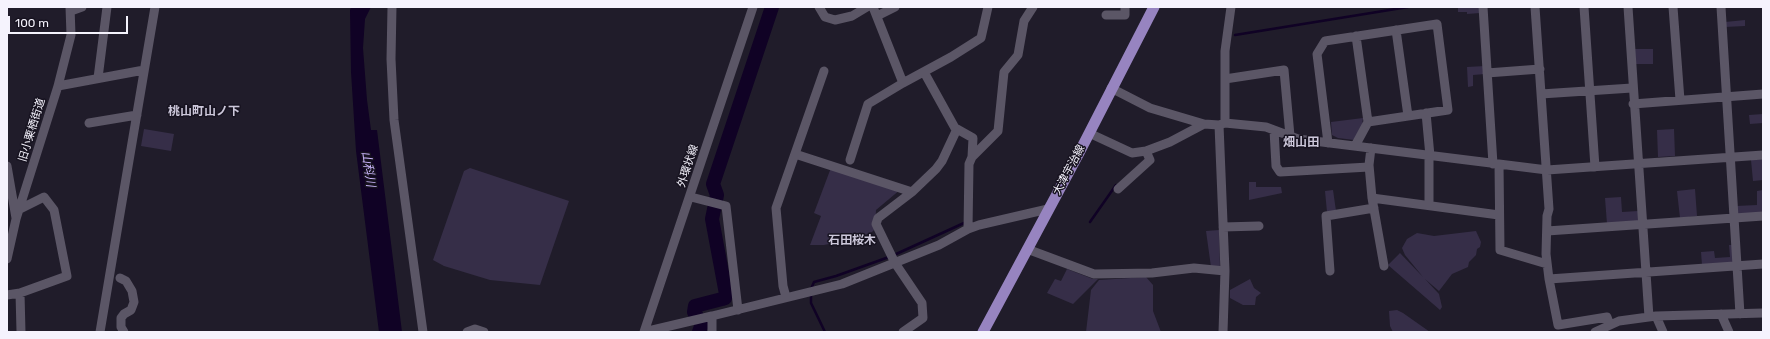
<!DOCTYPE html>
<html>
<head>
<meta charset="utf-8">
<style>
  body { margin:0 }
  #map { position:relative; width:1770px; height:339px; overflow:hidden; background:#201c2a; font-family:Rubik,sans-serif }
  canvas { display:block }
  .frame { position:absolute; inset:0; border:8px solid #f5f3fd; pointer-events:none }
  .scale { position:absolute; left:8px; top:16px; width:120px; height:18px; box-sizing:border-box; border:2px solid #f5f3fd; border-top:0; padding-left:5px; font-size:12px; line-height:14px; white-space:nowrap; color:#f5f3fd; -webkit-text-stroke:3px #171320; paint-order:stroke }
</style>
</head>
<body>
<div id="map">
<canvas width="1770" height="339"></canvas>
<div class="frame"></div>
<div class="scale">100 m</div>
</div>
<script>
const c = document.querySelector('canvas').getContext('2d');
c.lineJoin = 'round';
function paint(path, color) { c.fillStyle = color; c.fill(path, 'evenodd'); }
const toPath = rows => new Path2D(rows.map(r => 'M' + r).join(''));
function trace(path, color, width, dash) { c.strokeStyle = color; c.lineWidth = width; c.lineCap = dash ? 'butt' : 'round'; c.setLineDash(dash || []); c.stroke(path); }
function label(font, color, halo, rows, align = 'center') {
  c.font = font + ' Rubik,"Noto Sans JP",sans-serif'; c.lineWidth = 3; c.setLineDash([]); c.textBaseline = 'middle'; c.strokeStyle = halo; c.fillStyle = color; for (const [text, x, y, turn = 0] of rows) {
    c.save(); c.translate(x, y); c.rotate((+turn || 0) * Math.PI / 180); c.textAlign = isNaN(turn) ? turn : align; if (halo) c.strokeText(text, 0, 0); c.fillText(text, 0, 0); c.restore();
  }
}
paint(toPath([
  [1458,7,1479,7,1480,13,1467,14,1467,12,1458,12],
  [1745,20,1745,26,1725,27,1725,22],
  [1634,49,1653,49,1653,64,1635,64],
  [1485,66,1485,74,1473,75,1473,86,1468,87,1467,67],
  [1763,114,1763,123,1750,124,1749,115],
  [1363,118,1362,125,1354,140,1338,138,1332,135,1331,122],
  [144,129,174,134,171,151,141,146],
  [1674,129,1675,156,1658,157,1657,130],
  [1763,159,1763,180,1753,181,1751,160],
  [832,165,901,189,876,210,875,229,872,232,858,238,824,245,810,245,821,216,814,213],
  [470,168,569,201,540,285,490,280,444,266,433,260,464,171],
  [1249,182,1256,182,1256,187,1281,187,1282,193,1249,200],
  [1695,189,1697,216,1680,218,1677,191],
  [1333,190,1336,211,1327,212,1325,191],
  [1763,190,1763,213,1736,214,1736,206,1757,205,1757,191],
  [1621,197,1622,212,1638,211,1639,222,1607,224,1605,198],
  [1219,230,1220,269,1211,267,1206,231],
  [1476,231,1481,242,1480,247,1477,249,1476,255,1469,262,1468,267,1452,274,1439,291,1425,279,1439,294,1442,307,1440,310,1388,265,1400,253,1423,277,1405,255,1402,248,1407,239,1417,233,1434,236],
  [1729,245,1734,245,1735,263,1702,265,1701,252,1714,251,1715,258,1730,257],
  [1067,269,1093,279,1098,279,1073,304,1047,293,1055,279,1061,281],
  [1146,277,1153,285,1153,311,1161,332,1086,332,1091,290,1099,280],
  [1250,279,1254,288,1261,293,1256,297,1255,305,1243,305,1230,298,1230,290],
  [1397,310,1403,313,1430,332,1393,332,1390,326,1389,311]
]), '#362e48');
paint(toPath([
  [351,7,371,7,365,19,363,48,367,100,371,130,377,130,402,332,379,332,356,151,351,72,350,10]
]), '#100225');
trace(toPath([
  [1235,35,1408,7],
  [1090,222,1116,185],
  [894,255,964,223],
  [811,289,814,282,836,276,889,257],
  [811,294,811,303,825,332]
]), '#100225', 2.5);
trace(toPath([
  [699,332,702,324,694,312,695,306,722,299,725,298,726,294,712,219,717,195,713,184,772,7]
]), '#100225', 14);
trace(toPath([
  [392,7,391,59,394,120,423,332],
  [819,7,825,17,835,20,852,16,867,7],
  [873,7,903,83,951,57,981,38,988,7],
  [1483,7,1493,164],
  [1535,7,1549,209,1547,216,1546,254,1549,279,1558,325,1607,317,1610,325],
  [1584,7,1595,167],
  [1628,7,1649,317],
  [1673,7,1680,100],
  [1721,7,1740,314],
  [71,11,82,7],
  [1106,15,1125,15,1125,7],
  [877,16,895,7],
  [1396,30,1408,116],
  [1487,73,1540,69],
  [98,78,107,7],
  [1225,79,1284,70,1290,136],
  [58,86,144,70],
  [1111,88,1150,108,1204,124,1219,125,1225,123,1266,127,1298,139,1547,170,1763,155],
  [1541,94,1632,88],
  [1633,104,1763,94],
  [1426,113,1430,156],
  [89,123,137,115],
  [1225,123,1225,51,1231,7],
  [1219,125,1225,271,1223,332],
  [957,129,973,138,972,157],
  [1274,130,1276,166,1280,172,1369,167],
  [1089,133,1132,153,1146,151,1170,142,1204,124],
  [1328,143,1317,54,1325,41,1437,24,1448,110,1368,122],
  [1355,146,1368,122,1356,36],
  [1371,148,1369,165,1372,198,1384,266],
  [795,154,912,192],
  [850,160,868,104,903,83],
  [1499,164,1500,250,1547,264],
  [7,166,16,218],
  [1118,189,1150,160,1146,151],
  [691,197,726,206,738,310],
  [1372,198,1499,215],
  [1429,205,1429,156],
  [1223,227,1259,226],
  [968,229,969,164,972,157,998,131,1004,72,1018,55,1024,21,1033,7],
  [1547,231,1763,216],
  [1027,249,1094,274,1152,273,1194,268,1225,271],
  [7,259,16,219,58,86,71,35,70,7],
  [1330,271,1326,216,1374,208],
  [120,278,126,281,132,291,134,302,131,310,124,314,121,318,121,327,124,332],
  [1549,279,1763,264],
  [20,293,21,332],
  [7,295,20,293,67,276,54,210,44,197,20,209],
  [786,297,783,286,776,208,824,71],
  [1721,314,1729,332],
  [1656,316,1663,332],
  [100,332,155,7],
  [467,332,475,329,484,332],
  [644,332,753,7],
  [644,332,712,316],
  [712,332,712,316,842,284,939,245,968,229,979,225,1048,209],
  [903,332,923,318,922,303,895,263,876,224,878,218,912,192,936,169,942,161,957,129,955,128,924,72],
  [1595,332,1619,321,1656,316,1763,313]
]), '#5b5666', 9);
trace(toPath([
  [983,332,1079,153,1154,7]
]), '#9784c0', 11);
label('11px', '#f5f3fd', '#171320', [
  ["旧小栗栖街道",32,130,-73],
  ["外環状線",688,166,-72],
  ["大津宇治線",1069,170,-62]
]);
label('bold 12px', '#ccc7da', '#171320', [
  ["桃山町山ノ下",204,112],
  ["畑山田",1301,143],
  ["石田桜木",852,241]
]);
label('italic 12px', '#cbb6fd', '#171320', [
  ["山科川",368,169,82]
]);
</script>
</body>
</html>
